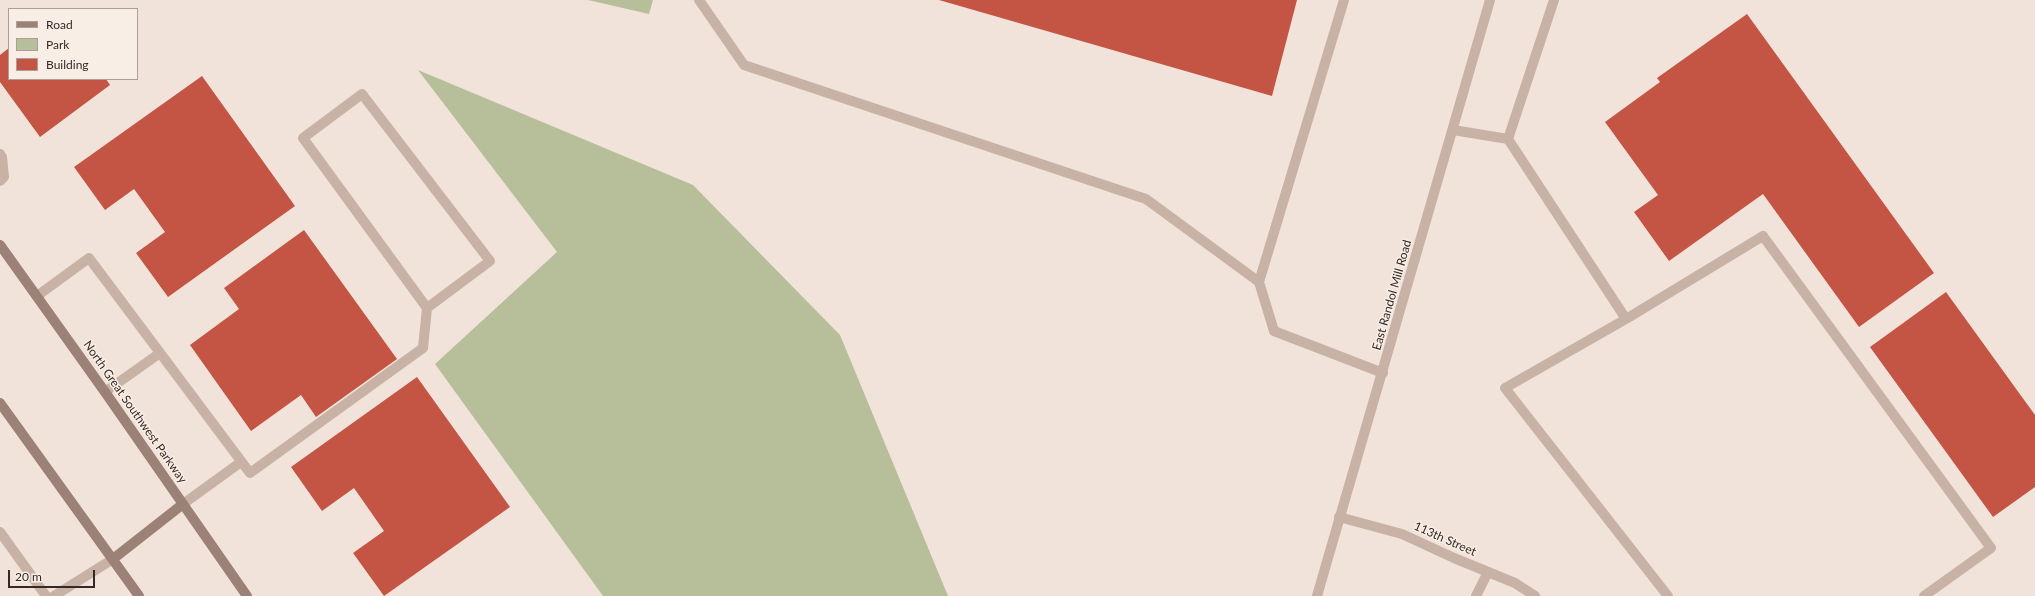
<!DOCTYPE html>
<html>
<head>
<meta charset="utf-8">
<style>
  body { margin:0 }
  #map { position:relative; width:2035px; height:596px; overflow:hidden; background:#f1e3d9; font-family:Lato,sans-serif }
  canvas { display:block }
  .legend { position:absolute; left:8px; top:8px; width:130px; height:72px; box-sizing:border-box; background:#f9eee5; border:1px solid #aa9f99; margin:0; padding:5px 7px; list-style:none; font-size:12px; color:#342927 }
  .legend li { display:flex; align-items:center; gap:8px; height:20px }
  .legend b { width:20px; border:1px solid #aa9f99 }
  .scale { position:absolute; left:8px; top:570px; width:87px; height:18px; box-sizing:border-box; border:2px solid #342927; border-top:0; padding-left:5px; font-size:12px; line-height:14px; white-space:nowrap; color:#342927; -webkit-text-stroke:3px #f9eee5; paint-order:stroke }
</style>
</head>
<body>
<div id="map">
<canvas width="2035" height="596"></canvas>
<ul class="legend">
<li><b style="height:5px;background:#9c8177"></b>Road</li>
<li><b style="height:11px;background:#b7bf9a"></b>Park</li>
<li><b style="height:11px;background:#c45545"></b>Building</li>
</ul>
<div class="scale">20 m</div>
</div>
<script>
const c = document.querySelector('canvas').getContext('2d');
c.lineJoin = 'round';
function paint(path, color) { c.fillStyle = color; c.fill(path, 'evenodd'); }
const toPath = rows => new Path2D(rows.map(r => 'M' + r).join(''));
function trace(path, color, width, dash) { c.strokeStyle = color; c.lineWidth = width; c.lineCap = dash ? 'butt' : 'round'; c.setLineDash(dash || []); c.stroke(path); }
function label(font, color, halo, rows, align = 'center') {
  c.font = font + ' Lato,sans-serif'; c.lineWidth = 3; c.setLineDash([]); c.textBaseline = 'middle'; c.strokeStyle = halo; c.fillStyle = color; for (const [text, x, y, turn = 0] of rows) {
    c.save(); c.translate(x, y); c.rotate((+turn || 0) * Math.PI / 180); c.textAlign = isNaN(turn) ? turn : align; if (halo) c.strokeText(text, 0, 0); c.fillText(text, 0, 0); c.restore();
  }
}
paint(toPath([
  [588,0,653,0,649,14],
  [418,70,693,185,840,335,948,596,603,596,435,364,557,252]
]), '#b7bf9a');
paint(toPath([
  [939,0,1297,0,1272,96],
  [1747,14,1934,273,1859,327,1763,194,1669,261,1634,212,1658,195,1605,122,1660,82,1657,78],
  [9,48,9,79,106,79,110,85,40,137,0,82,0,55],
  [202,76,295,206,168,297,136,253,165,232,134,189,105,210,74,167],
  [304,230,397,359,316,417,301,395,251,431,190,345,239,309,224,288],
  [1946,292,2035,415,2035,487,1993,517,1870,347],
  [417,377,510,507,384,596,353,553,384,531,354,488,322,511,291,467]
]), '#c45545');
trace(toPath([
  [699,0,744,65,1146,199,1259,282],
  [1344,0,1259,282,1274,331,1383,373],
  [1453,130,1508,139,1554,0],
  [1508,139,1626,319,1505,388,1668,596],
  [0,154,2,157,4,177,0,181],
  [37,296,89,258,250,473,423,348,427,308,303,138,362,94,490,261,427,308],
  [1626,319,1763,236,1991,548,1924,596],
  [105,392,160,353],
  [183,504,241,462],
  [0,532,46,596],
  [54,596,113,559],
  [1476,596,1488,572]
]), '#c8b2a6', 10);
trace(toPath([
  [1339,517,1402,534,1454,558,1515,583,1535,596]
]), '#c8b2a6', 10);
trace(toPath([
  [1317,596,1490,0]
]), '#c8b2a6', 10);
trace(toPath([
  [0,245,105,392,247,596],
  [0,403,139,596],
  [113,559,183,504]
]), '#9c8177', 10);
label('12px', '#342927', '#f9eee5', [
  ["East Randol Mill Road",1392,295,-74],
  ["North Great Southwest Parkway",135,412,55],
  ["113th Street",1445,539,24]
]);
</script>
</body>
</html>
